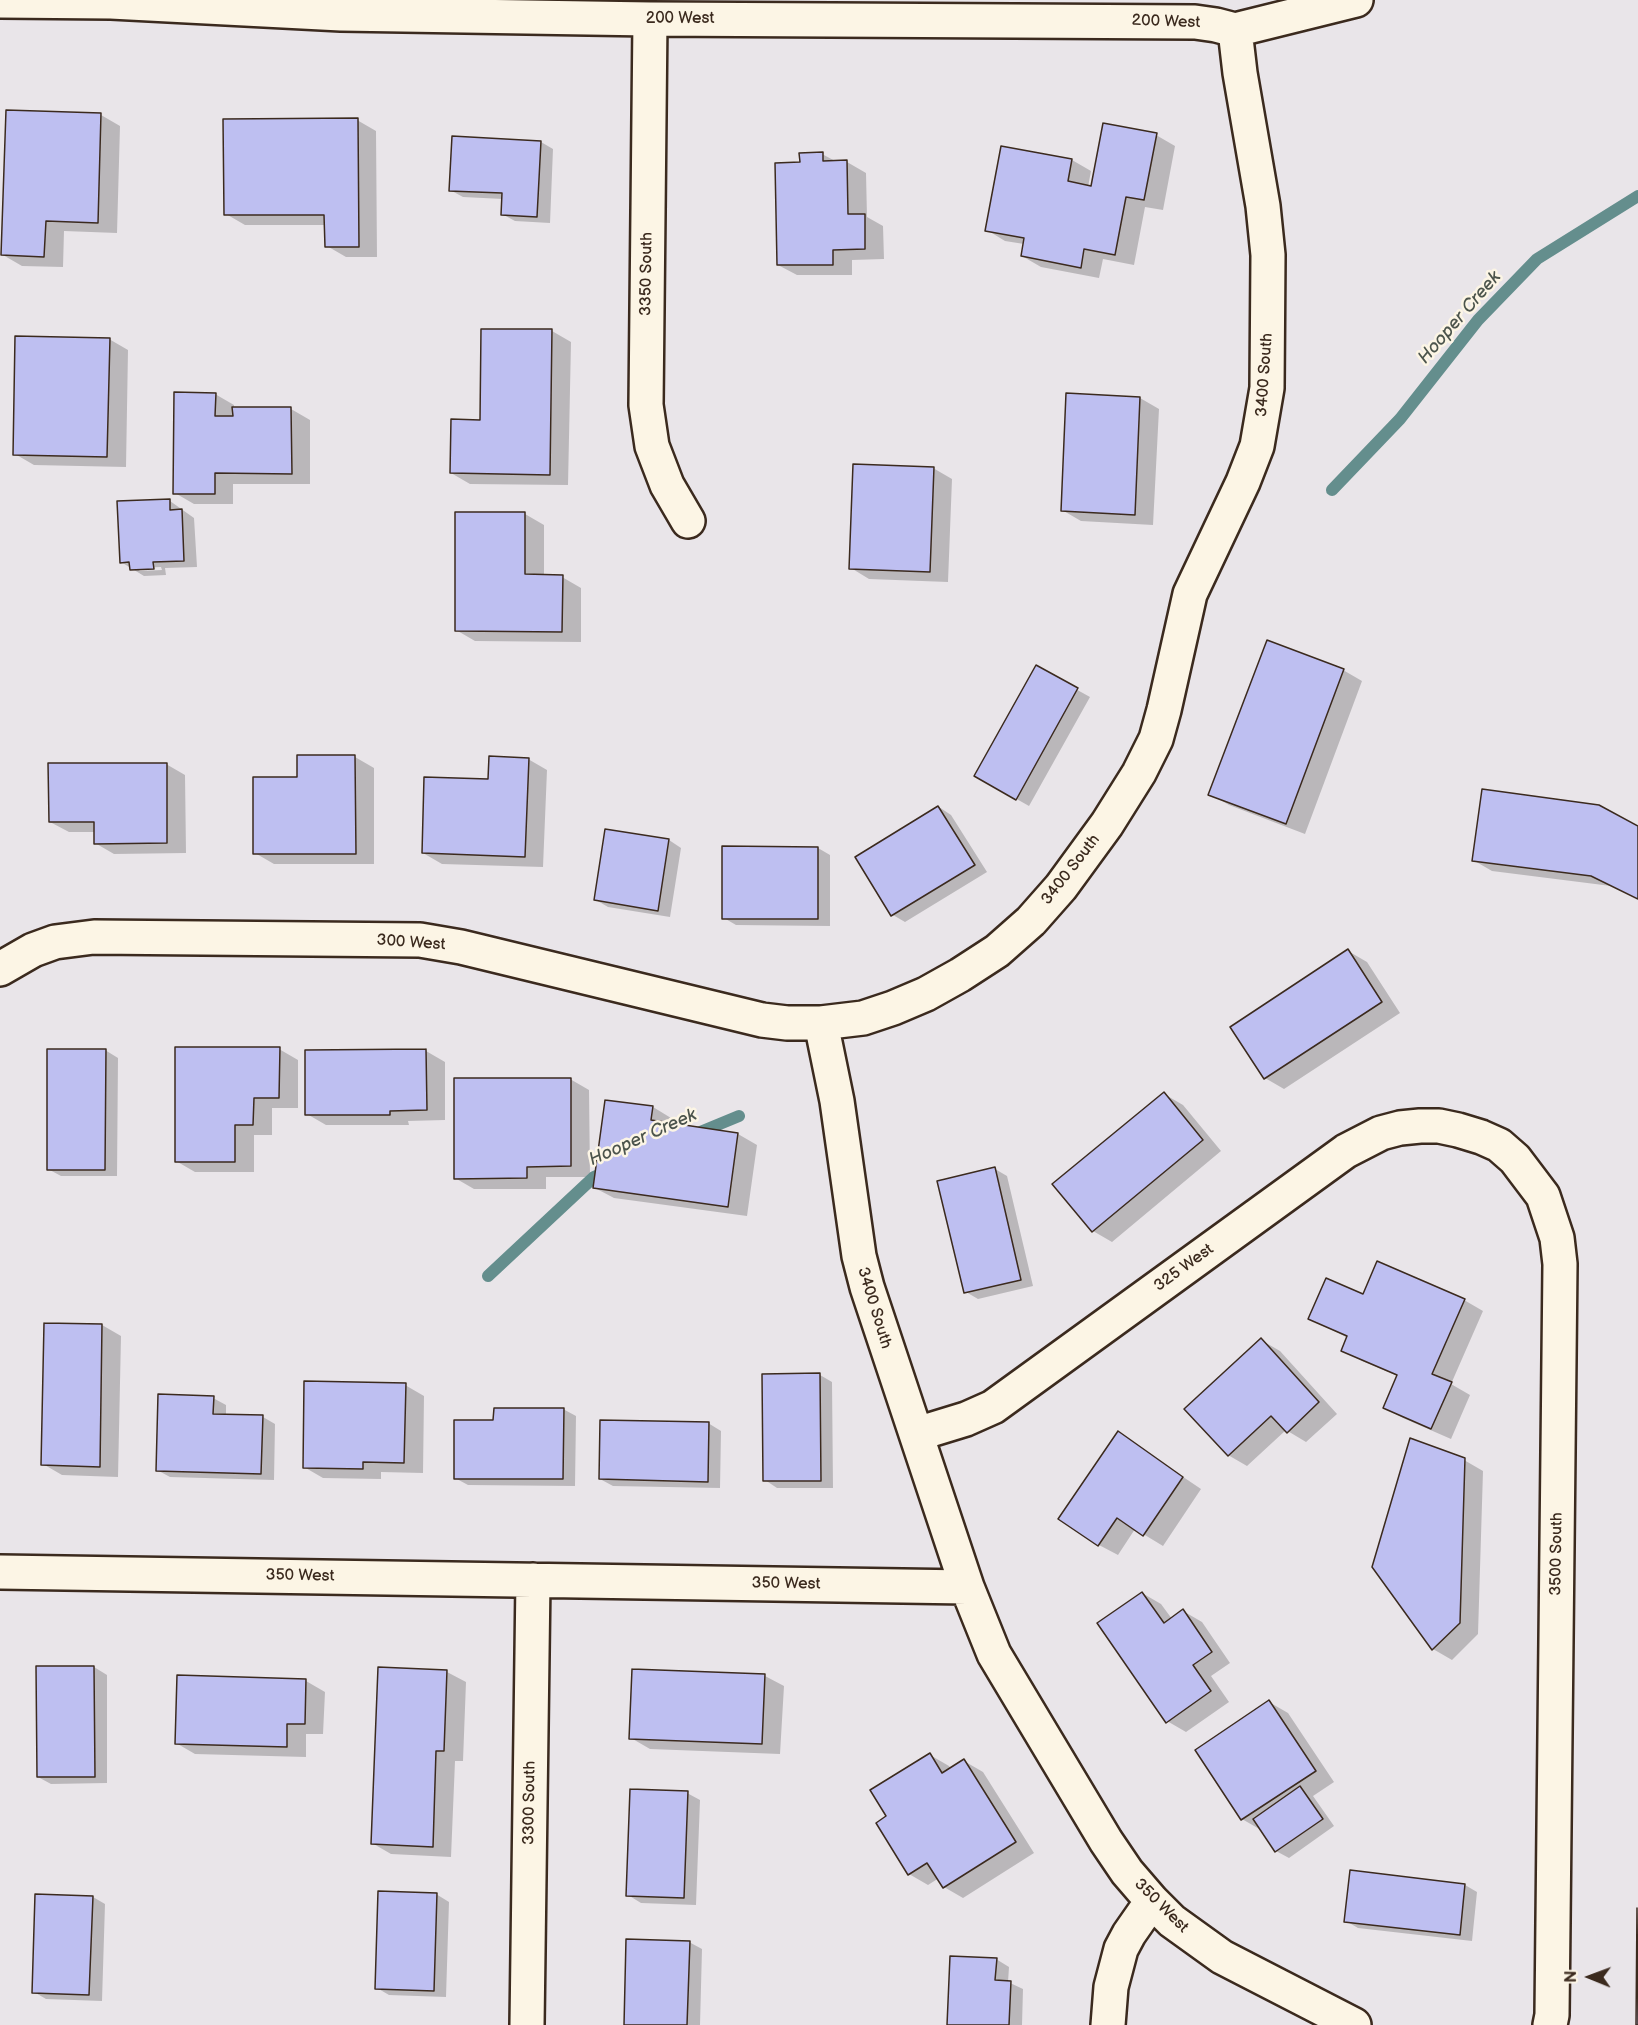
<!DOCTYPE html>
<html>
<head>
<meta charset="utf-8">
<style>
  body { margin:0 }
  #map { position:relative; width:1638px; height:2025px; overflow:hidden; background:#e9e5e9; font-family:"Balsamiq Sans",sans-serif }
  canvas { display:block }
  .north { position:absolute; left:1560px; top:1947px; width:60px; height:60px; -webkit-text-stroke:4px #fcf5e5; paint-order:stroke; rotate:271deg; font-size:16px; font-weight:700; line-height:24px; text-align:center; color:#3b2a1e }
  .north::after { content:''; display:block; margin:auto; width:21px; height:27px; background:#3b2a1e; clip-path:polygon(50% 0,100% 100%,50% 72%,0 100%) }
</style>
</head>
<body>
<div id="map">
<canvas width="1638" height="2025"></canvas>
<div class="north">N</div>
</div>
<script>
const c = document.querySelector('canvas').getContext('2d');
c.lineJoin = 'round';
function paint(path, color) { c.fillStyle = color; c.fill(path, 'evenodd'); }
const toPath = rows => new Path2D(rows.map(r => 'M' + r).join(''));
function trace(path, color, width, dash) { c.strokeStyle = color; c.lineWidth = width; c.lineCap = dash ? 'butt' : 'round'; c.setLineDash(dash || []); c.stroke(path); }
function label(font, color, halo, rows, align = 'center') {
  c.font = font + ' "Balsamiq Sans",sans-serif'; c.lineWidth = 5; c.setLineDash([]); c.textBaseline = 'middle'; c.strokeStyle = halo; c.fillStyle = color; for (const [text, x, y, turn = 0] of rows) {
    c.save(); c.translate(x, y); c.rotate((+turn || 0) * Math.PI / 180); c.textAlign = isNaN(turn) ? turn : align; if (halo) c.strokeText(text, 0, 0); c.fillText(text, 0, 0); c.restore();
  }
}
paint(toPath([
  [101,115,120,126,117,233,64,231,63,267,22,266,3,255],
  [357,120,376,131,377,257,346,257,327,246,326,225,245,225,226,214],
  [1156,135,1175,146,1163,210,1145,207,1134,265,1103,259,1099,278,1041,267,1022,256,1024,244,1005,241,987,230,1002,147,1072,160,1091,171,1088,187,1093,188],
  [541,142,553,149,550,223,515,221,502,214,503,199,463,197,450,190],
  [822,154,837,162,847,162,866,173,867,217,883,226,884,259,852,260,852,275,797,275,778,265],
  [552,331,571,342,568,485,470,484,451,473],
  [109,339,128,350,126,467,34,465,15,454],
  [215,394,234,405,234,409,291,409,310,420,310,484,233,484,233,504,194,504,175,493],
  [1140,398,1159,409,1153,525,1081,521,1062,510],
  [933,468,952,479,948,582,869,579,851,568],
  [170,501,194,518,197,567,165,568,166,575,144,576,121,562],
  [161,567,162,570,140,571,137,568],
  [525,514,544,525,544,576,562,577,581,588,581,642,475,641,456,630],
  [1036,667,1090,697,1029,806,976,776],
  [1343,670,1362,681,1305,834,1229,805,1210,794],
  [298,757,355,757,374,768,374,864,274,864,255,853,299,779],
  [528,759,547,770,543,867,442,864,423,853,490,781],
  [166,764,185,775,186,853,114,854,95,843,95,832,69,832,50,822],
  [939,807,951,815,987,872,905,922,893,915,857,858],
  [1638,828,1638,899,1611,886,1492,871,1473,860],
  [669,840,681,848,670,917,608,907,596,900],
  [818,848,830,855,830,926,736,925,724,918],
  [1348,951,1367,962,1400,1013,1284,1089,1265,1078,1232,1027],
  [279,1049,298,1060,298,1108,272,1108,272,1135,254,1135,254,1172,195,1172,176,1161],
  [105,1050,118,1058,117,1176,61,1176,48,1169],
  [426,1051,445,1062,445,1120,408,1121,409,1125,326,1125,307,1114,306,1052],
  [570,1079,589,1090,590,1177,546,1177,546,1189,474,1189,455,1178],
  [1164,1094,1183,1105,1221,1151,1112,1242,1093,1231],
  [653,1107,671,1118,670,1125,738,1134,757,1145,747,1216,614,1198,595,1188],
  [995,1169,1007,1176,1033,1286,978,1299,966,1292],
  [1364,1296,1464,1300,1483,1311,1451,1384,1470,1395,1451,1439,1403,1418,1384,1408,1398,1376,1362,1361,1343,1350,1348,1338,1310,1319],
  [102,1325,121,1336,118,1477,62,1475,43,1464],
  [1261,1340,1280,1351,1337,1414,1306,1442,1286,1430,1247,1466,1228,1455],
  [820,1375,832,1382,833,1488,777,1488,765,1480],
  [405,1385,424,1396,423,1473,381,1472,381,1479,323,1478,304,1467],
  [213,1398,226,1405,226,1416,263,1417,275,1424,274,1480,170,1477,157,1470],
  [563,1409,576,1416,575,1486,468,1485,455,1478,495,1422],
  [708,1423,721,1431,720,1488,613,1486,600,1479],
  [1118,1433,1201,1489,1163,1546,1135,1529,1118,1555,1099,1545],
  [1464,1460,1483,1471,1478,1634,1452,1660,1433,1649,1373,1566],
  [1142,1593,1161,1604,1172,1619,1183,1611,1202,1622,1230,1663,1211,1676,1229,1702,1186,1732,1167,1721],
  [94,1667,107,1675,107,1783,51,1784,38,1777],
  [447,1672,466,1682,463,1761,455,1761,451,1857,391,1854,372,1843],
  [765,1676,784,1686,780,1754,650,1749,631,1738],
  [306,1681,325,1692,323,1734,306,1734,306,1757,195,1754,176,1743],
  [1269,1702,1288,1713,1334,1782,1313,1796,1334,1826,1289,1858,1276,1851,1261,1830,1242,1819],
  [930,1755,949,1766,951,1769,964,1761,983,1772,1034,1853,963,1898,944,1887,939,1878,928,1885,909,1874,888,1817],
  [687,1793,700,1800,696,1905,641,1903,628,1895],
  [1465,1885,1477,1892,1472,1941,1358,1928,1346,1921],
  [436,1894,449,1902,446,1997,389,1995,377,1988],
  [93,1897,105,1904,102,2001,46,1999,34,1992],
  [689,1942,702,1949,700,2025,626,2025],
  [996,1959,1009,1967,1008,1982,1023,1989,1022,2025,949,2025]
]), '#0003');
trace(toPath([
  [1332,490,1400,419,1478,320,1537,259,1638,196],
  [693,1135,739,1116],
  [488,1276,594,1177,608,1171]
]), '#648e8d', 12);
const building = toPath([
  [6,110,101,113,98,223,46,221,44,257,1,255,6,110],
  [358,118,359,247,325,247,324,215,224,215,223,119,358,118],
  [1103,123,1157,133,1144,200,1126,197,1115,255,1084,249,1081,268,1021,256,1024,238,985,231,1001,146,1072,159,1068,181,1091,186,1103,123],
  [452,136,541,141,537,217,501,215,502,193,449,191,452,136],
  [823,152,823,161,847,160,848,214,865,214,865,249,833,250,833,265,777,265,775,163,800,162,799,153,823,152],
  [481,329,552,329,550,475,450,473,451,419,480,420,481,329],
  [15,336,110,338,107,457,13,455,15,336],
  [174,392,216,393,215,416,233,416,232,407,291,407,292,474,215,473,215,494,173,494,174,392],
  [1066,393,1140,397,1135,515,1061,511,1066,393],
  [853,464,934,467,930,572,849,569,853,464],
  [170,499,170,510,182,509,184,561,153,562,154,569,130,570,129,562,120,563,117,501,170,499],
  [455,512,525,512,525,574,563,575,562,632,455,631,455,512],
  [1267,640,1344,669,1286,824,1208,795,1267,640],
  [1036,665,1078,688,1016,800,974,776,1036,665],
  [297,755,355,755,356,854,253,854,253,777,297,777,297,755],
  [489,756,529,758,525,857,422,853,424,777,488,779,489,756],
  [48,763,167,763,167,843,94,844,94,822,49,822,48,763],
  [1482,789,1599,805,1638,826,1638,899,1591,876,1472,861,1482,789],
  [938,806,975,865,891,916,855,857,938,806],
  [605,829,669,839,658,911,594,900,605,829],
  [722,846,818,847,818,919,722,919,722,846],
  [1348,949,1382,1002,1264,1079,1230,1027,1348,949],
  [175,1047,280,1047,279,1098,254,1098,253,1125,235,1125,235,1162,175,1162,175,1047],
  [47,1049,106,1049,105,1170,47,1170,47,1049],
  [426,1049,427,1110,390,1111,390,1115,305,1115,305,1050,426,1049],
  [454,1078,571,1078,571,1166,527,1167,527,1178,454,1179,454,1078],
  [1164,1092,1203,1140,1092,1232,1052,1184,1164,1092],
  [605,1100,653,1106,651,1120,738,1133,728,1207,593,1188,605,1100],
  [995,1167,1021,1280,964,1293,937,1181,995,1167],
  [1377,1261,1465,1299,1432,1374,1452,1382,1431,1429,1383,1408,1397,1375,1341,1351,1347,1336,1308,1319,1326,1278,1363,1294,1377,1261],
  [44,1323,102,1324,100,1467,41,1465,44,1323],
  [1261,1338,1319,1402,1287,1433,1271,1416,1228,1456,1184,1409,1261,1338],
  [820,1373,821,1481,763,1481,762,1374,820,1373],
  [304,1381,406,1383,404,1463,363,1462,363,1469,303,1468,304,1381],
  [158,1394,214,1396,213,1414,263,1415,261,1474,156,1471,158,1394],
  [494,1408,564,1408,563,1479,454,1479,454,1420,493,1420,494,1408],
  [600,1420,709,1422,708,1482,599,1479,600,1420],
  [1118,1431,1183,1477,1143,1536,1117,1518,1098,1546,1058,1519,1118,1431],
  [1410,1438,1465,1458,1460,1623,1432,1650,1372,1567,1410,1438],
  [1142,1592,1164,1623,1183,1609,1212,1652,1193,1665,1211,1691,1166,1723,1097,1623,1142,1592],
  [36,1666,94,1666,95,1777,37,1777,36,1666],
  [378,1667,447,1670,444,1751,436,1751,433,1847,371,1844,378,1667],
  [632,1669,765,1674,762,1744,629,1739,632,1669],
  [177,1675,306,1679,305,1724,287,1724,287,1747,175,1744,177,1675],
  [1269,1700,1316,1771,1241,1820,1195,1750,1269,1700],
  [930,1753,942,1773,964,1759,1016,1842,943,1888,927,1863,908,1875,876,1823,886,1816,870,1790,930,1753],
  [1300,1786,1323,1819,1275,1852,1253,1819,1300,1786],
  [630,1789,688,1791,684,1898,626,1896,630,1789],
  [1350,1870,1465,1884,1460,1935,1344,1922,1350,1870],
  [378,1891,437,1893,434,1991,375,1989,378,1891],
  [35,1894,93,1896,89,1995,32,1993,35,1894],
  [1637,1908,1638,2025,1636,2025,1637,1908],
  [626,1939,690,1941,687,2025,624,2025,626,1939],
  [950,1956,997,1958,995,1980,1011,1981,1009,2025,947,2025,950,1956]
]);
paint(building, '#bebff1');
trace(building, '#3b2a1e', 1.5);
const minor = toPath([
  [0,1,111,2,341,14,650,19,1195,22,1216,25,1235,30,1356,0],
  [650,19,646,405,652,446,667,485,688,521],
  [0,969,33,950,55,942,94,937,420,940,461,947,762,1020,787,1023,821,1023,863,1018,893,1008,926,994,960,975,997,951,1031,921,1061,887,1107,824,1139,773,1156,739,1164,710,1190,594,1243,482,1257,446,1267,388,1268,255,1263,206,1240,73,1235,30],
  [821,1023,837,1101,859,1256,867,1287,967,1587,994,1654,1106,1841,1127,1872,1152,1901,1172,1921,1222,1957,1354,2025],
  [917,1434,966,1419,993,1407,1346,1151,1381,1133,1400,1128,1420,1126,1439,1126,1458,1130,1481,1137,1499,1145,1515,1159,1543,1196,1557,1238,1560,1264,1552,2015,1550,2025],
  [0,1572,967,1587],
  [527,2025,533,1580],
  [1108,2025,1111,1987,1121,1949,1129,1934,1152,1901]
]);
trace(minor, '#3b2a1e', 38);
trace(minor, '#fcf5e5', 33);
label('16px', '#3b2a1e', '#fcf5e5', [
  ["200 West",680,19],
  ["200 West",1166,22,2],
  ["3350 South",647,274,-89],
  ["3400 South",1265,375,-86],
  ["3400 South",1071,870,-52],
  ["300 West",411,943,4],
  ["325 West",1184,1268,-36],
  ["3400 South",874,1308,73],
  ["3500 South",1557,1554,-89],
  ["350 West",300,1576,1],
  ["350 West",786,1584,1],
  ["3300 South",530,1803,-89],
  ["350 West",1161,1906,45]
]);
label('italic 18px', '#4c544c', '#fcf5e5', [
  ["Hooper Creek",1460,318,-49],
  ["Hooper Creek",643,1138,-24]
]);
</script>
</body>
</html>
